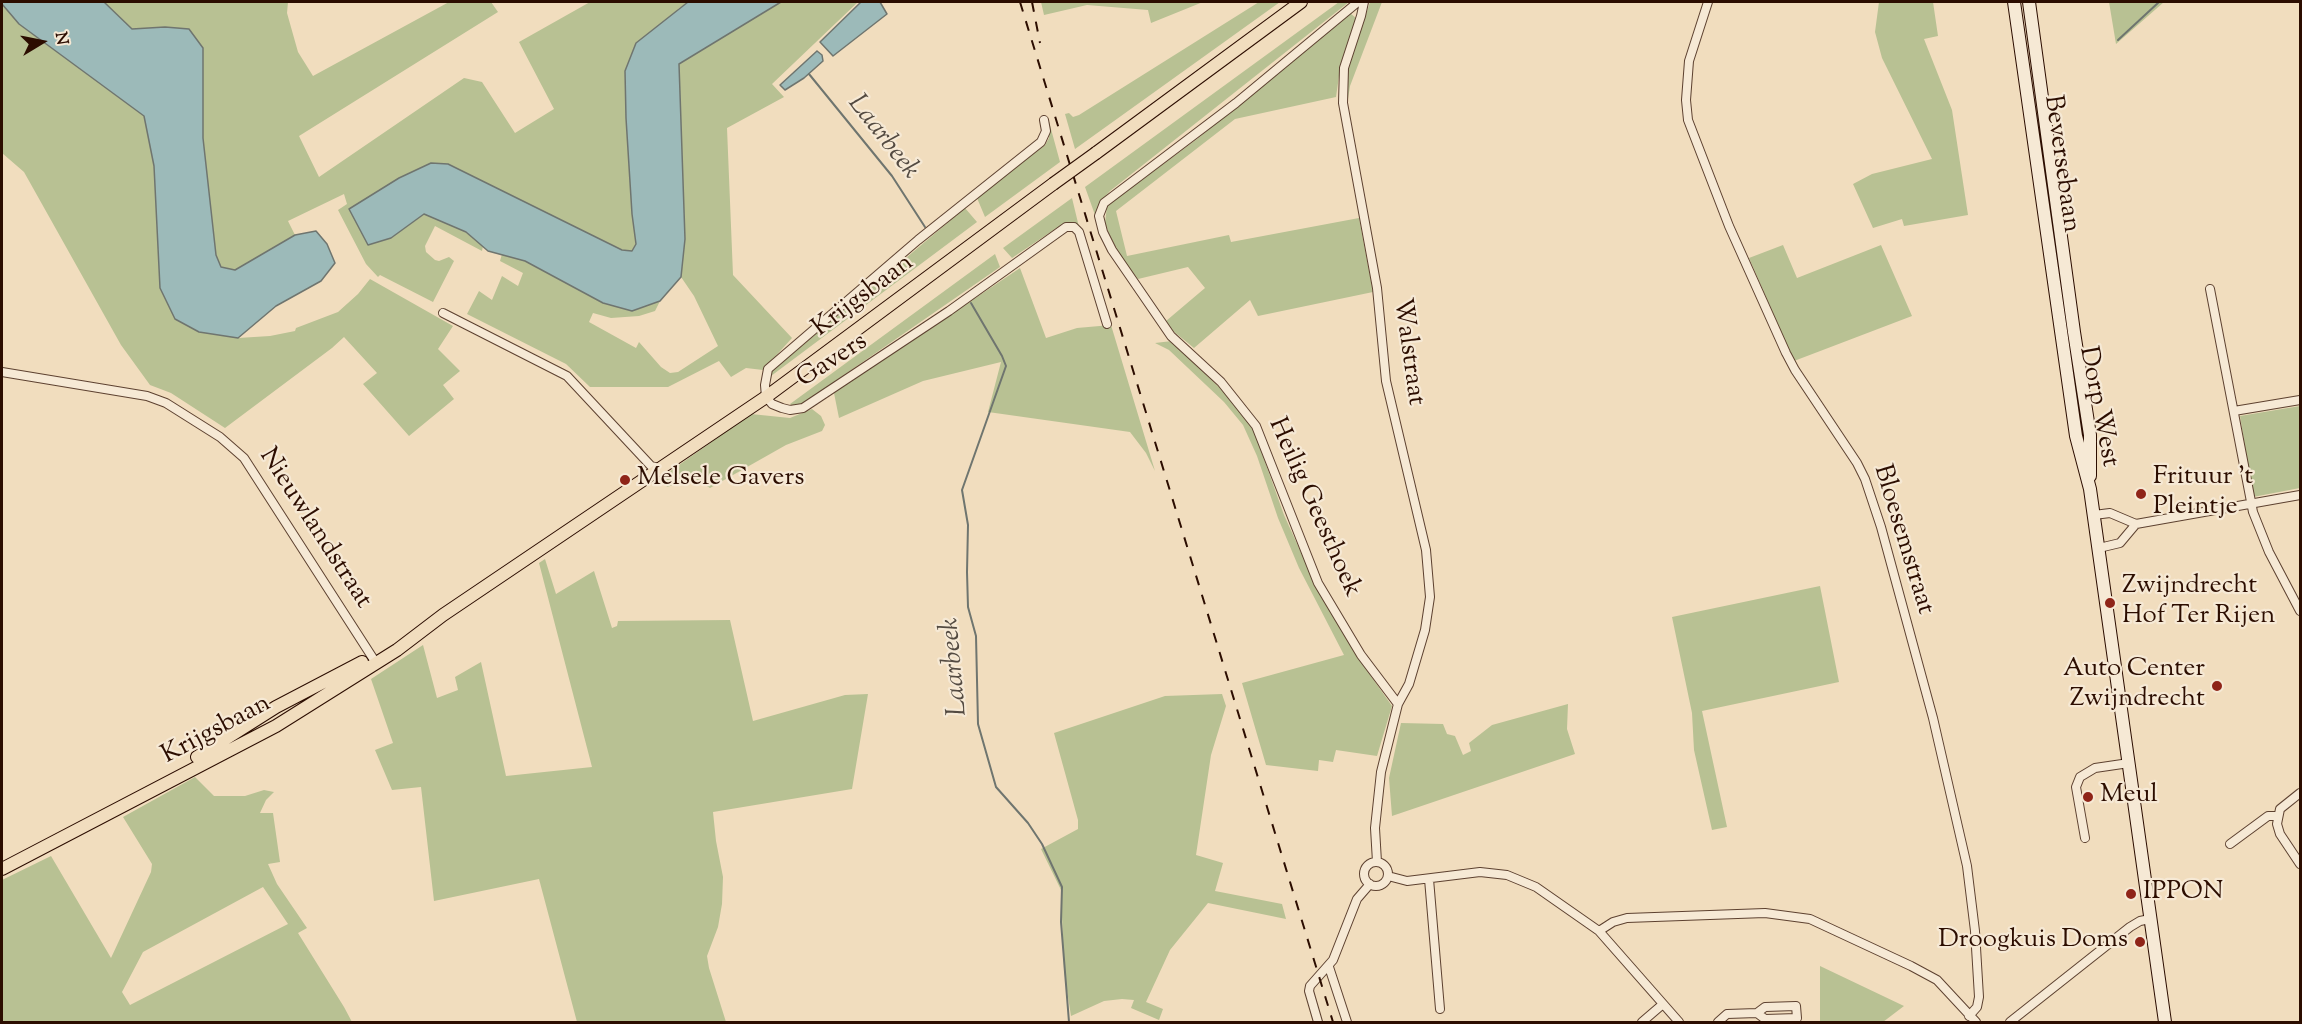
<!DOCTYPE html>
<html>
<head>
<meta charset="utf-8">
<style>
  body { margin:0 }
  #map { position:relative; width:2302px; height:1024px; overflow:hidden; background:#f1ddbe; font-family:"Sorts Mill Goudy",serif }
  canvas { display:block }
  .frame { position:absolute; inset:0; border:3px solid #2c0d00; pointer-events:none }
  .north { position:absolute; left:12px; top:12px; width:60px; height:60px; -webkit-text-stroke:4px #f6e9d5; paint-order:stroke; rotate:80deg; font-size:16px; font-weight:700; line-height:24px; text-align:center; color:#2c0d00 }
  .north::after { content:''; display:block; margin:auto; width:21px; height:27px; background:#2c0d00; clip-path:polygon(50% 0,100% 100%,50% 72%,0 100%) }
</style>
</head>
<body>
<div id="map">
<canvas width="2302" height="1024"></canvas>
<div class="frame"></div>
<div class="north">N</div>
</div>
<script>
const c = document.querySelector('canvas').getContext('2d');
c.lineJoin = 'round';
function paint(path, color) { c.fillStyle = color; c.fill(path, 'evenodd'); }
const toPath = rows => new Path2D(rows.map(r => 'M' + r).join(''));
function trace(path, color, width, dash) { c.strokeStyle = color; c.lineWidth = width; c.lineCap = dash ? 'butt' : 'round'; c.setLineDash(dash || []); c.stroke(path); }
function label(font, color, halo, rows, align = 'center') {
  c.font = font + ' "Sorts Mill Goudy",serif'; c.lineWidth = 4.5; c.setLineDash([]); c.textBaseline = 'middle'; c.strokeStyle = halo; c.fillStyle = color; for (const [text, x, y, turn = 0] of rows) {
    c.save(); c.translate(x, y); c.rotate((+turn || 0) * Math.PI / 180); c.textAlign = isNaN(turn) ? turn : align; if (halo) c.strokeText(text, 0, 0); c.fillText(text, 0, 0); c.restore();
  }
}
paint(toPath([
  [104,2,288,2,287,13,298,52,313,76,449,2,491,2,498,12,299,136,319,177,464,78,482,82,515,133,554,109,519,42,590,2,688,2,678,9,626,118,632,214,636,244,632,251,622,250,448,164,361,230,368,244,391,238,424,214,466,232,483,246,482,251,435,226,425,246,426,252,435,260,439,261,449,257,454,261,433,302,380,275,378,277,366,264,338,210,347,204,344,194,288,221,295,235,235,271,221,267,216,255,202,138,203,48,165,27,132,29],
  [781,2,858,2,772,84,784,97,727,128,733,275,792,338,763,370,746,368,731,377,719,361,668,387,590,387,566,364,467,314,479,291,492,300,502,276,518,286,523,273,500,261,502,254,525,261,632,311,660,301,655,311,639,316,611,318,593,313,589,322,636,348,639,342,661,367,670,373,678,372,718,346,694,296,681,277,685,239,679,63],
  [1041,2,1203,2,1151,23,1148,10,1087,5,1044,15],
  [1259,2,1280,2,1075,149,1065,114,1069,113,1073,117,1079,115],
  [1339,2,1349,2,1110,191,1101,201,1095,215,1085,187],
  [1370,2,1382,2,1350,86,1348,99,1345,95,1347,73],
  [1879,2,1933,2,1938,36,1924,39,1952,110,1968,215,1904,226,1902,219,1873,228,1853,184,1872,174,1932,159,1882,58,1875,32],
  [2109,2,2164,2,2116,44],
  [2,4,19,24,144,116,154,166,160,288,238,338,270,336,295,331,296,328,338,312,358,294,370,279,453,326,438,349,460,371,443,385,454,399,409,436,363,384,377,373,344,337,332,348,225,428,171,393,150,385,121,345,24,172,2,153],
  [1350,13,1356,18,1356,24,1340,69,1336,97,1235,119,1116,211,1127,256,1229,235,1231,242,1359,218,1373,292,1258,316,1250,300,1194,348,1173,331,1166,321,1205,288,1188,267,1138,279,1121,257,1109,234,1105,223,1107,206,1197,139],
  [1048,118,1060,162,985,217,977,198,1045,145,1049,138,1049,130,1044,120],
  [1072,198,1079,227,1072,222,1064,223,1012,258,1003,248],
  [965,208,977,222,771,376,771,372],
  [1783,245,1797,278,1881,245,1912,316,1794,361,1749,258],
  [995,254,1000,267,802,404,792,406,790,404],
  [1020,268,1046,338,1077,328,1111,325,1155,471,1146,453,1130,432,988,412,1001,362,923,381,839,418,834,393],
  [1172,341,1236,404,1254,431,1284,515,1314,581,1354,652,1392,706,1377,756,1336,750,1333,762,1319,760,1318,771,1266,765,1242,683,1344,655,1299,568,1278,518,1257,456,1243,425,1224,402,1169,350,1155,343],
  [2300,406,2300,488,2253,497,2240,416],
  [812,409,821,416,825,425,822,431,786,445,710,488,694,478,667,487,662,477,751,414,790,418],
  [545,559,556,594,594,571,612,628,617,626,618,621,730,620,753,721,845,695,868,694,852,789,713,812,716,841,723,877,722,904,718,927,707,956,709,968,726,1022,577,1022,539,879,434,901,421,787,392,790,375,750,393,743,371,679,423,645,437,698,458,690,455,677,481,662,506,776,592,767,539,563],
  [1820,586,1839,682,1702,711,1727,827,1712,830,1694,750,1692,713,1672,617],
  [1222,694,1226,706,1211,755,1196,855,1223,863,1215,891,1282,904,1286,919,1208,903,1170,950,1146,1002,1163,1009,1159,1020,1131,1008,1134,1000,1122,999,1104,1001,1071,1016,1064,971,1061,890,1041,849,1078,829,1078,820,1054,733,1165,696],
  [1568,704,1567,729,1575,754,1392,816,1389,778,1401,723,1443,724,1447,734,1455,736,1463,755,1471,751,1469,743,1492,725],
  [195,777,214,796,245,796,264,790,274,792,266,800,260,813,273,813,280,862,268,864,277,884,307,928,298,933,344,1007,352,1022,2,1022,2,880,51,856,111,958,151,872,152,864,123,817],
  [263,887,288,924,130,1005,122,992,143,952],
  [1820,966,1904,1006,1883,1022,1820,1022]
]), '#b8c193');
const water = toPath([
  [2,2,104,2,132,29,165,27,189,29,203,48,203,138,216,255,221,267,235,270,295,235,316,231,327,244,335,263,321,281,276,306,238,338,199,332,175,319,160,288,154,166,144,116,19,24,2,4,2,2],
  [688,2,781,2,679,64,685,239,681,277,660,301,632,311,603,303,525,261,488,251,466,232,424,214,391,238,368,245,349,209,399,178,431,163,448,164,622,250,632,251,636,244,632,214,626,118,625,71,636,43,688,2],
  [861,2,880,2,887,14,833,56,820,42,861,2],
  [817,51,822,55,823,61,804,78,785,90,780,85,817,51]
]);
paint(water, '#9cbab9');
trace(water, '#6f756f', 1.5);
trace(toPath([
  [2118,40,2159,2],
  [809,74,892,176,925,227],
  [971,303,1002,356,1006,366,962,490,968,525,967,572,968,607,976,636,978,724,996,787,1028,823,1042,844,1062,887,1061,922,1069,1022]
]), '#6f756f', 2);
const street = toPath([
  [1358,2,1236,103,1104,203,1099,216,1103,232,1112,250,1171,336,1221,382,1256,426,1318,583,1361,655,1398,704],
  [1364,2,1361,16,1344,68,1343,103,1377,288,1386,381,1426,550,1430,597,1425,630,1409,684,1398,704,1381,772,1375,828,1377,862],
  [1708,2,1689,61,1686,100,1688,120,1729,226,1786,353,1795,370,1857,463,1865,479,1881,527,1933,718,1967,866,1975,931,1979,997,1977,1007,1969,1016],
  [1044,120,1046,131,1041,142,918,240,768,369,765,385,766,397,772,404,782,408,790,410,803,408,949,311,1066,227,1074,227,1079,232,1107,324],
  [2210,289,2253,512,2269,552,2300,611],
  [443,313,567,376,651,466,659,468],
  [2,372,147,396,166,403,220,437,244,458,376,663],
  [2234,411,2300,400],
  [2094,515,2110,513,2136,524],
  [2099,548,2120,543,2136,524,2300,495],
  [2300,793,2280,809,2277,824,2280,834,2300,864],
  [2085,838,2076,787,2080,777,2095,768,2129,763],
  [2230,844,2268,816,2278,816],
  '1364 874a12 12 0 1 1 24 0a12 12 0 1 1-24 0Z',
  [1388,876,1407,881,1480,872,1507,875,1536,887,1599,931,1679,1022],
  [1429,879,1440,1009],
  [1599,931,1613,922,1627,918,1765,913,1810,919,1911,966,1937,980,1976,1022],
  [1329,967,1347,1022],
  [1318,1022,1309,991,1310,986,1333,960,1357,899,1370,884],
  [1642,1022,1663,1004],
  [1718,1022,1727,1014,1757,1013,1765,1007,1796,1006,1797,1018,1765,1019,1757,1013],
  [2010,1022,2130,927,2140,921,2150,919]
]);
const secondary = toPath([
  [2014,2,2076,436,2090,489,2165,1022],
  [2029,2,2074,332,2090,435,2090,476]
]);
const primary = toPath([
  [1096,153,1301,2],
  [197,757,276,707,362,662],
  [2,869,276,726,397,650,443,615,766,397,1053,184]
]);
trace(street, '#5d4130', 10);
trace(secondary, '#2c0d00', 14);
trace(primary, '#2c0d00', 14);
trace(street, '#f6e9d5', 8);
trace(secondary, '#f6e9d5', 12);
trace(primary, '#f1ddbe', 12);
trace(toPath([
  [1020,2,1333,1022],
  [1032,2,1040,43]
]), '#2c0d00', 2, [10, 10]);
const primaryBridge = toPath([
  [1053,184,1096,153]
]);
trace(primaryBridge, '#2c0d00', 14, []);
trace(primaryBridge, '#f1ddbe', 12);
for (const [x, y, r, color] of [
  [625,480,6,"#8f2418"],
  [2141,494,6,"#8f2418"],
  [2110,603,6,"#8f2418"],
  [2217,686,6,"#8f2418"],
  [2088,797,6,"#8f2418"],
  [2131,894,6,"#8f2418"],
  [2140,942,6,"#8f2418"]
]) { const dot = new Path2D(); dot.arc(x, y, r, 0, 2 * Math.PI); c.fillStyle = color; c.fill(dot); trace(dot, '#f6e9d5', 2); }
label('26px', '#2c0d00', '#f6e9d5', [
  ["Beversebaan",2060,164,82],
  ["Krijgsbaan",864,297,-37],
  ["Walstraat",1407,352,82],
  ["Gavers",833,362,-33],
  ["Dorp West",2097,407,79],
  ["Heilig Geesthoek",1313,508,66],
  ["Nieuwlandstraat",314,529,57],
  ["Bloesemstraat",1902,540,73],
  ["Krijgsbaan",217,731,-28]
]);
label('26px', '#2c0d00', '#f6e9d5', [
  ["Frituur 't",2153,479],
  ["Pleintje",2153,509],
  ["Melsele Gavers",637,480],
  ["Zwijndrecht",2122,588],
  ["Hof Ter Rijen",2122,618],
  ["Auto Center",2205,671,"right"],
  ["Zwijndrecht",2205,701,"right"],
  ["Meul",2100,797],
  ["IPPON",2143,894],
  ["Droogkuis Doms",2128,942,"right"]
], 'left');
label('italic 27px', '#534a41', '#f6e9d5', [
  ["Laarbeek",882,138,52],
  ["Laarbeek",956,667,-95]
]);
</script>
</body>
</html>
